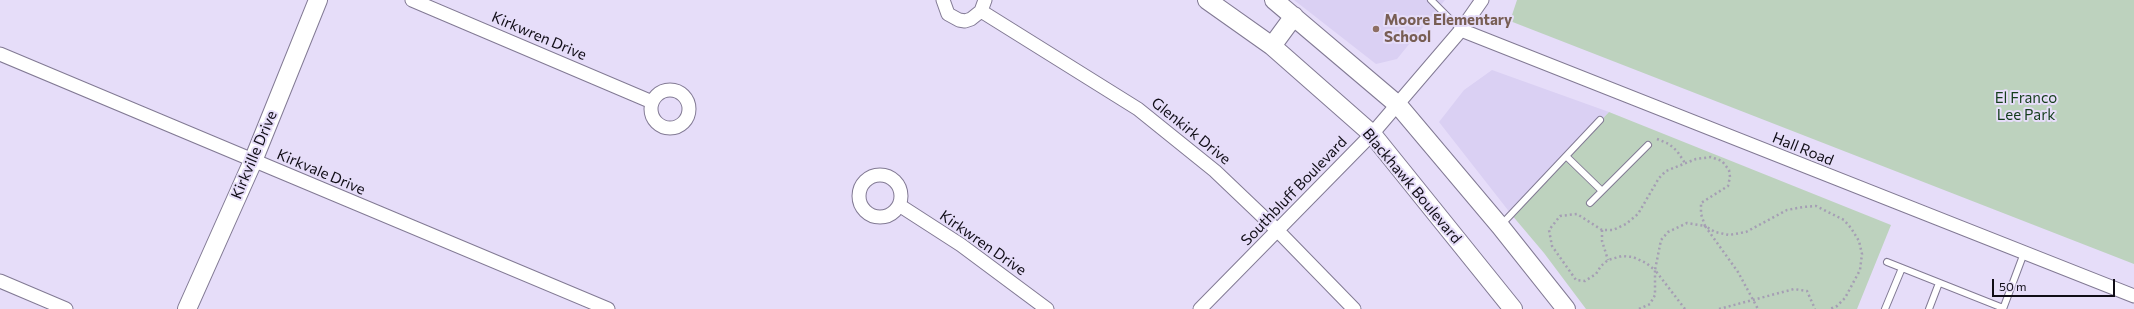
<!DOCTYPE html>
<html>
<head>
<meta charset="utf-8">
<style>
  body { margin:0 }
  #map { position:relative; width:2134px; height:309px; overflow:hidden; background:#e6ddf9; font-family:Commissioner,sans-serif }
  canvas { display:block }
  .scale { position:absolute; left:1992px; top:279px; width:123px; height:18px; box-sizing:border-box; border:2px solid #100d16; border-top:0; padding-left:5px; font-size:12px; line-height:14px; white-space:nowrap; color:#100d16; -webkit-text-stroke:3px #e6ddf9; paint-order:stroke }
</style>
</head>
<body>
<div id="map">
<canvas width="2134" height="309"></canvas>
<div class="scale">50 m</div>
</div>
<script>
const c = document.querySelector('canvas').getContext('2d');
c.lineJoin = 'round';
function paint(path, color) { c.fillStyle = color; c.fill(path, 'evenodd'); }
const toPath = rows => new Path2D(rows.map(r => 'M' + r).join(''));
function trace(path, color, width, dash) { c.strokeStyle = color; c.lineWidth = width; c.lineCap = dash ? 'butt' : 'round'; c.setLineDash(dash || []); c.stroke(path); }
function label(font, color, halo, rows, align = 'center') {
  c.font = font + ' Commissioner,sans-serif'; c.lineWidth = 4; c.setLineDash([]); c.textBaseline = 'middle'; c.strokeStyle = halo; c.fillStyle = color; for (const [text, x, y, turn = 0] of rows) {
    c.save(); c.translate(x, y); c.rotate((+turn || 0) * Math.PI / 180); c.textAlign = isNaN(turn) ? turn : align; if (halo) c.strokeText(text, 0, 0); c.fillText(text, 0, 0); c.restore();
  }
}
paint(toPath([
  [1294,0,1445,0,1397,59,1376,64],
  [1492,70,1609,112,1511,214,1439,122,1464,90]
]), '#dad0f3');
paint(toPath([
  [1517,0,2134,0,2134,264,1510,21],
  [1609,112,1891,225,1857,309,1586,309,1544,253,1511,214]
]), '#bdd2be');
const lane = toPath([
  [1431,0,1461,30],
  [1566,156,1602,191],
  [1590,203,1648,145],
  [1501,225,1600,120],
  [1887,262,2003,308],
  [1885,309,1902,268],
  [1929,309,1939,283],
  [2003,309,2024,253]
]);
const street = toPath([
  [412,0,652,102],
  [943,0,948,14,959,20,965,21,971,19,981,11,985,0],
  [981,11,1138,109,1215,171,1278,231,1354,309],
  [1461,30,2134,296],
  [0,54,608,309],
  '651 109a19 19 0 1 1 38 0a19 19 0 1 1-38 0Z',
  '859 196a21 21 0 1 1 42 0a21 21 0 1 1-42 0Z',
  [899,205,961,245,1047,309],
  [0,281,66,309],
  [1200,309,1372,134,1461,30,1482,0]
]);
const secondary = toPath([
  [1207,0,1272,46,1372,134,1513,309],
  [1274,0,1398,105,1500,226,1566,309],
  [1272,46,1294,16],
  [187,309,253,161,318,0]
]);
trace(lane, '#827a94', 8);
trace(street, '#827a94', 15);
trace(secondary, '#827a94', 20);
trace(toPath([
  [1657,139,1669,144,1677,151,1685,163],
  [1602,230,1602,241,1608,260],
  [1639,309,1650,304,1655,295,1655,270,1646,263,1633,257,1622,256,1608,260,1601,266,1596,274,1585,281,1576,280,1552,246,1549,230,1560,216,1577,214,1602,230,1613,230,1626,224,1638,214,1659,178,1666,171,1696,159,1711,157,1722,161,1729,170,1730,177,1728,186,1701,203,1701,214,1705,226,1715,232,1729,235,1746,232,1787,210,1803,207,1816,206,1844,220,1851,228,1859,241,1862,254,1860,270,1845,298,1837,306,1830,309],
  [1685,309,1655,270,1661,240,1668,232,1687,223,1705,226,1738,272,1758,309],
  [1719,309,1794,289,1807,291,1815,309]
]), '#a59eb4', 2.5, [2, 3]);
trace(lane, '#fff', 6);
trace(street, '#fff', 13);
trace(secondary, '#fff', 18);
for (const [x, y, r, color] of [
  [1376,29,4,"#8d6e63"]
]) { const dot = new Path2D(); dot.arc(x, y, r, 0, 2 * Math.PI); c.fillStyle = color; c.fill(dot); trace(dot, '#e6ddf9', 1.5); }
label('bold 15px', '#785e54', '#e6ddf9', [
  ["Moore Elementary",1384,20],
  ["School",1384,37]
], 'left');
label('15px', '#100d16', '#e6ddf9', [
  ["Kirkwren Drive",539,36,23],
  ["Glenkirk Drive",1191,131,39],
  ["Hall Road",1803,149,22],
  ["Kirkville Drive",254,155,-67],
  ["Kirkvale Drive",321,172,23],
  ["Blackhawk Boulevard",1412,186,50],
  ["Southbluff Boulevard",1294,191,-46],
  ["Kirkwren Drive",983,243,35]
]);
label('15px', '#143d1b', '#e6ddf9', [
  ["El Franco",2026,98],
  ["Lee Park",2026,115]
]);
</script>
</body>
</html>
